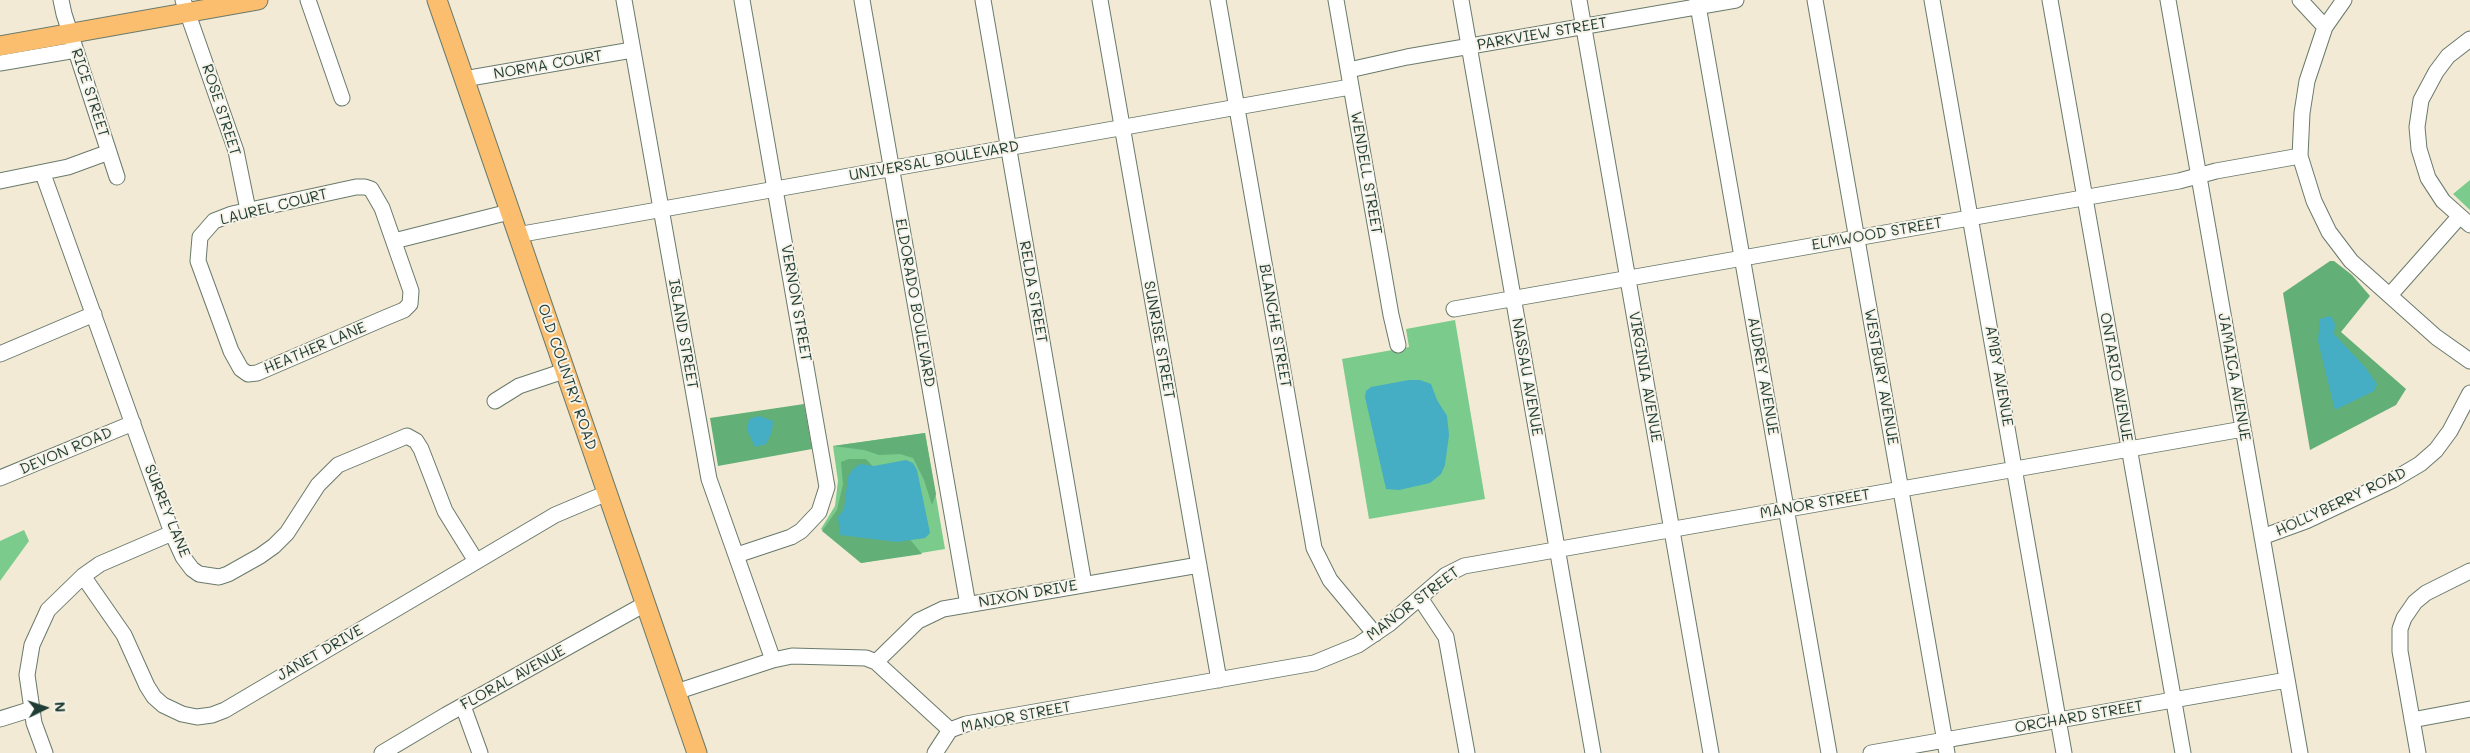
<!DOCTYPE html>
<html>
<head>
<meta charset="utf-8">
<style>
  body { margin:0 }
  #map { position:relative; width:2470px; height:753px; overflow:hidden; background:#f2ead4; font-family:Mali,sans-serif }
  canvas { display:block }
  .north { position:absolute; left:20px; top:683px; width:50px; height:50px; -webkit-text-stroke:4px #f7f3e8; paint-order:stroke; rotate:86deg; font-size:14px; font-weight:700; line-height:20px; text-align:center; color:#1f3d34 }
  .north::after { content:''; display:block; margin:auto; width:18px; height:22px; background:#1f3d34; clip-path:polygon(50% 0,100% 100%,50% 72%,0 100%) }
</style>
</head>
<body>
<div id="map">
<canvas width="2470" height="753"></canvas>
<div class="north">N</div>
</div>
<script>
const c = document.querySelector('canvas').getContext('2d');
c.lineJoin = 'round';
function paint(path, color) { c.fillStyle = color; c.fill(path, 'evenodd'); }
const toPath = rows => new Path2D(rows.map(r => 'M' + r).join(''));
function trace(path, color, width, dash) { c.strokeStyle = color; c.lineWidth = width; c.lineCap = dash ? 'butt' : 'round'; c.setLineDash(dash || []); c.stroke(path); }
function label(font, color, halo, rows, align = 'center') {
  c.font = font + ' Mali,sans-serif'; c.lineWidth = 4; c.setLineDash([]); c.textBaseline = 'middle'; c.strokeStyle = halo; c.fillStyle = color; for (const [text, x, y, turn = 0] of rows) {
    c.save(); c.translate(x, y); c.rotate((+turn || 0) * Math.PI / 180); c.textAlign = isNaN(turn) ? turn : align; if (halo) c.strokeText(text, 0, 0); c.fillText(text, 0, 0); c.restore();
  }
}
paint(toPath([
  [2470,180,2470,210,2453,194],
  [1455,320,1485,499,1369,519,1342,359,1409,347,1406,329],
  [925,433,945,549,861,563,821,529,835,506,838,481,833,446],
  [24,530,29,541,0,581,0,541]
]), '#7acb8c');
paint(toPath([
  [2330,261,2334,261,2352,275,2370,296,2341,332,2406,389,2396,405,2310,450,2283,293],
  [804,404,812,449,718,466,710,418],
  [925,433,936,494,932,505,924,480,913,458,900,454,879,455,864,450,833,446],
  [849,459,866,459,877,471,899,526,922,554,861,563,822,531,837,510,843,484,841,462]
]), '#63af78');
paint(toPath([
  [2331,316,2335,324,2334,334,2365,367,2377,384,2374,391,2335,410,2318,341,2320,319],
  [1409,380,1420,380,1431,384,1437,400,1447,416,1449,435,1445,465,1441,474,1430,483,1399,490,1386,489,1365,397,1366,391,1371,387],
  [759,416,773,421,772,432,766,444,755,447,747,430,749,419],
  [906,460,913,463,917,470,930,533,925,538,897,542,840,535,838,517,844,509,848,477,853,469,860,464,874,466]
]), '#45adc4');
const minor = toPath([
  [61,0,64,14,117,177],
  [183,0,236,151,248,210],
  [308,0,342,98],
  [624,0,709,479,773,660],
  [862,0,968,605],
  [983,0,1084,584],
  [1100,0,1219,680],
  [1218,0,1314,548,1330,580,1375,634],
  [1336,0,1391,315,1398,345],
  [1461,0,1593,753],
  [1579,0,1711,753],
  [1697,0,1829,753],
  [1815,0,1947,753],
  [1932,0,2064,753],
  [2050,0,2183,753],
  [2168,0,2300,753],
  [2300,0,2325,27],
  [2344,0,2325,27,2307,81,2302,113,2300,156,2314,201,2329,232,2351,261,2436,337,2470,361],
  [2470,39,2448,56,2436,72,2421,100,2417,127,2419,149,2428,178,2443,201,2470,225],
  [0,63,76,50],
  [1349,70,1407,57,1736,0],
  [464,79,632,50],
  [43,174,172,533,183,557,192,569,199,574,219,577,228,574,260,556,274,546,287,533,318,485,338,465,407,436,416,441,421,449,445,511,476,561],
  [0,181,68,167,109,152],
  [356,187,365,187,371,189,382,208,411,291,410,304,404,310,387,317,257,373,248,374,241,369,231,351,198,261,200,237,214,221,232,214,356,187],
  [517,235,1350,87],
  [394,241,509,212],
  [2390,295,2459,217],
  [1454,309,2179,181,2216,171,2300,156],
  [0,354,94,314],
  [495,401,519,386,564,371],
  [0,478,133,423],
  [2262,537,2306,521,2393,480,2420,464,2436,450,2450,431,2470,393],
  [737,555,791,537,801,531,819,512,827,487,742,0],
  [83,576,124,635,147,686,154,697,163,705,182,714,197,717,212,715,225,710,555,515,607,493],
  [1420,598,1446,637,1467,753],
  [876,662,918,621,943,609,1199,565],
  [676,692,773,660,792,656,866,658,876,662,950,730,966,724,1314,663,1358,645,1389,624,1446,575,1464,566,2243,429],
  [463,706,480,753],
  [0,719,32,709],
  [2412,720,2470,709],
  [45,753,34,723,27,675,32,645,48,610,83,576,100,564,172,533],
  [382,753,446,715,645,604],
  [935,753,950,730],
  [1871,753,2287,680],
  [2418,753,2400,651,2400,629,2404,618,2415,602,2426,593,2470,571]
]);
const major = toPath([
  [437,0,697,753],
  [0,46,258,0]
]);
trace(minor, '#697a6c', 17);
trace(major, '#697a6c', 21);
trace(minor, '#fff', 15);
trace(major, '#fbbe6e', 19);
label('15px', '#1f3d34', '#f7f3e8', [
  ["PARKVIEW STREET",1542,34,-10],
  ["NORMA COURT",548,65,-10],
  ["RICE STREET",90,93,72],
  ["ROSE STREET",221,110,72],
  ["UNIVERSAL BOULEVARD",934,161,-10],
  ["WENDELL STREET",1366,173,80],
  ["LAUREL COURT",274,207,-14],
  ["ELMWOOD STREET",1877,234,-10],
  ["RELDA STREET",1033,292,80],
  ["VERNON STREET",796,303,80],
  ["ELDORADO BOULEVARD",915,303,80],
  ["BLANCHE STREET",1275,326,80],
  ["ISLAND STREET",683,334,80],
  ["SUNRISE STREET",1159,340,80],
  ["HEATHER LANE",315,348,-23],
  ["AUDREY AVENUE",1763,376,80],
  ["AMBY AVENUE",1999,376,80],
  ["OLD COUNTRY ROAD",567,377,71],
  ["NASSAU AVENUE",1527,377,80],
  ["VIRGINIA AVENUE",1645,377,80],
  ["WESTBURY AVENUE",1881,377,80],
  ["ONTARIO AVENUE",2116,377,80],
  ["JAMAICA AVENUE",2234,377,80],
  ["DEVON ROAD",66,451,-23],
  ["HOLLYBERRY ROAD",2341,502,-25],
  ["MANOR STREET",1815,504,-10],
  ["SURREY LANE",167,511,68],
  ["NIXON DRIVE",1028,594,-10],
  ["MANOR STREET",1413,604,-37],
  ["JANET DRIVE",320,653,-30],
  ["FLORAL AVENUE",513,678,-29],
  ["MANOR STREET",1016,717,-11],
  ["ORCHARD STREET",2079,717,-10]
]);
</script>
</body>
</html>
